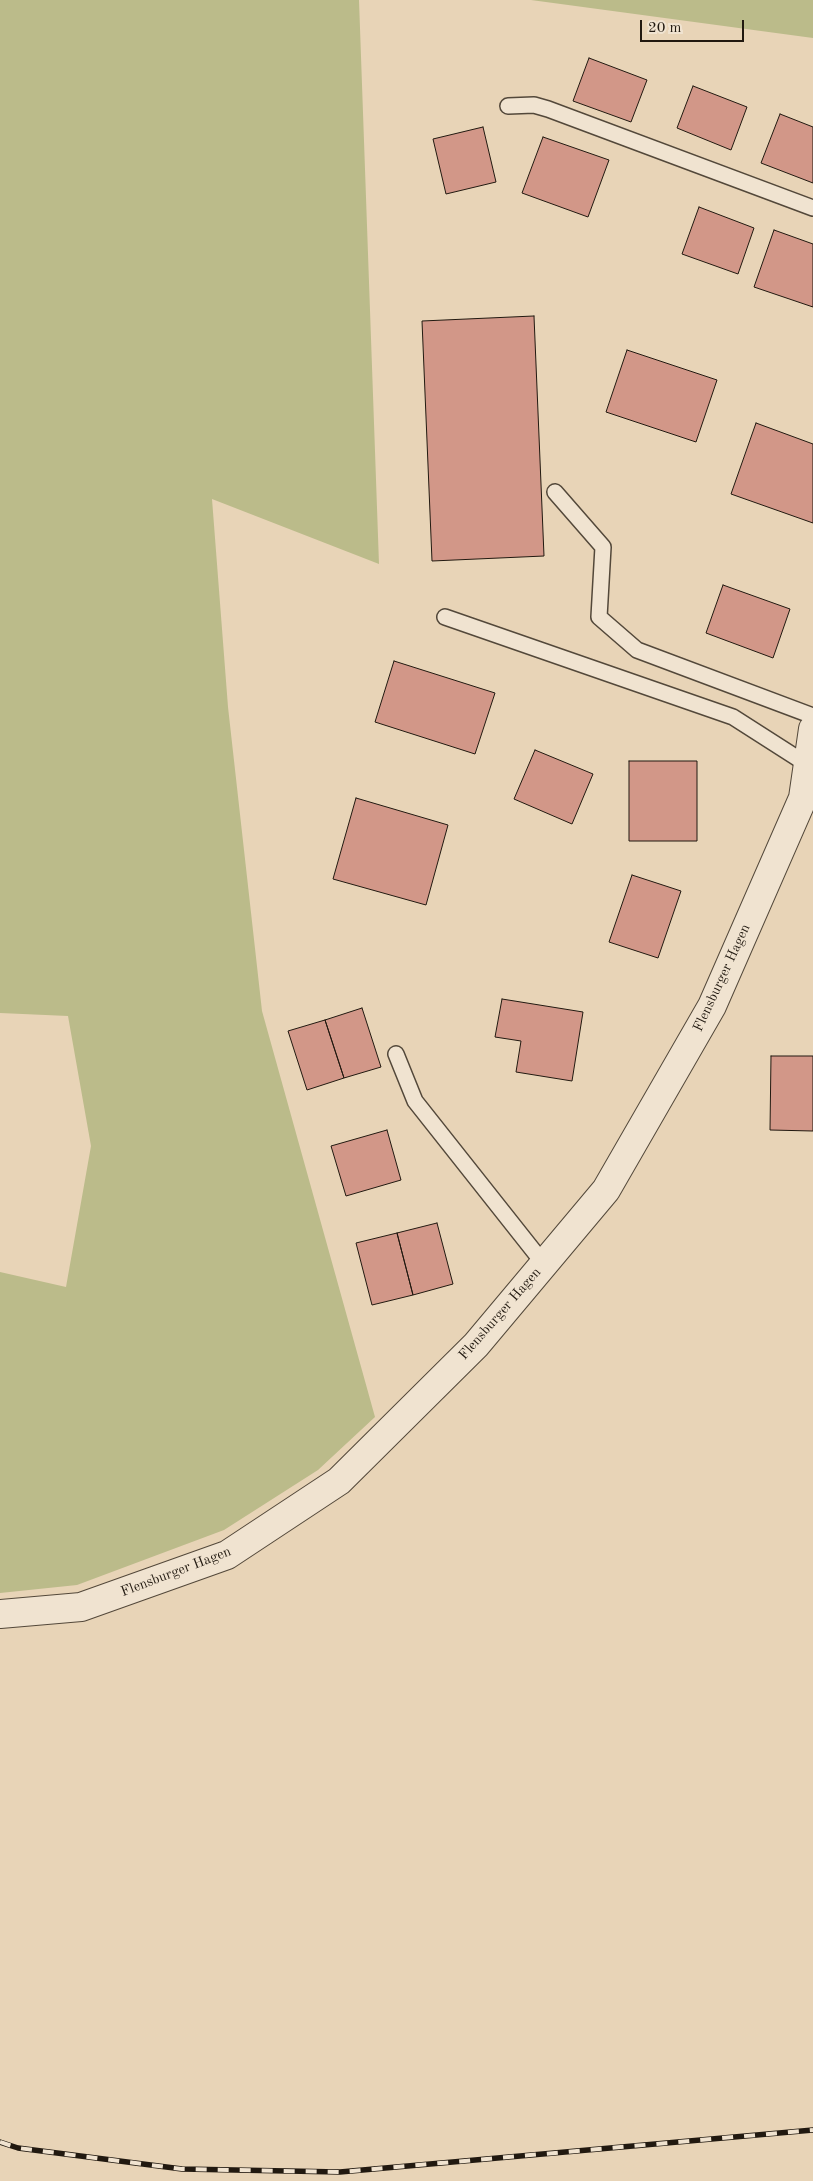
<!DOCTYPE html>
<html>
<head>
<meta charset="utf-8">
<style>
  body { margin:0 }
  #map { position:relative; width:813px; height:2181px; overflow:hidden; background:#e8d4b7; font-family:"Old Standard TT",serif }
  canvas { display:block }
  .scale { position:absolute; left:640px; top:20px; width:104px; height:22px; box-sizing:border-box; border:2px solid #211910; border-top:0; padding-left:6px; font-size:15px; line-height:18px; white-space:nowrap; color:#211910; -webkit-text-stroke:4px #f0e3d0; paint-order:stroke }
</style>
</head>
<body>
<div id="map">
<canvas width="813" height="2181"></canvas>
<div class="scale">20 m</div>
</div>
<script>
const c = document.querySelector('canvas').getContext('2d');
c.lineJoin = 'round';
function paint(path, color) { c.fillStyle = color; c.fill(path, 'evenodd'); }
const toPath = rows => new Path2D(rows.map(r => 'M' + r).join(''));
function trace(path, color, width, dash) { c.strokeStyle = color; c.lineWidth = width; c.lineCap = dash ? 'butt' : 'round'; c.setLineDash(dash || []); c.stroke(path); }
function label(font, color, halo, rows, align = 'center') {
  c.font = font + ' "Old Standard TT",serif'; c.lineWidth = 4; c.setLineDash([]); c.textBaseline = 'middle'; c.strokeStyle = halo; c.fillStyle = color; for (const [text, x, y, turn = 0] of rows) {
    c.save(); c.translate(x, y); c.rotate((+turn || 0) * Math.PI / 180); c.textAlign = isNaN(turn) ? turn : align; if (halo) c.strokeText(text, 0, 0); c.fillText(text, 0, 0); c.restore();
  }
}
paint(toPath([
  [0,0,359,0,379,564,212,499,228,707,262,1011,375,1417,318,1470,224,1530,77,1585,0,1593,0,1272,66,1287,91,1146,68,1016,0,1013],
  [531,0,813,0,813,38]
]), '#bbbb8a');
const building = toPath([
  [589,58,647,80,631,122,573,101,589,58],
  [693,86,747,107,731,150,677,128,693,86],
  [780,114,813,127,813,183,761,163,780,114],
  [483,127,496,182,446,194,433,139,483,127],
  [543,137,609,160,588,217,522,193,543,137],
  [699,207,754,228,738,274,682,254,699,207],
  [774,230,813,244,813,307,754,287,774,230],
  [534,316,544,556,432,561,422,321,534,316],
  [627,350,717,380,696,442,606,412,627,350],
  [756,423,813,444,813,523,731,494,756,423],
  [723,585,790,609,773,658,706,633,723,585],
  [394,661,495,693,475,754,375,722,394,661],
  [535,750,593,774,572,824,514,799,535,750],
  [629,761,697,761,697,841,629,841,629,761],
  [356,798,448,825,426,905,333,879,356,798],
  [632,875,681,891,658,958,609,942,632,875],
  [502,999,583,1012,572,1081,516,1072,521,1041,495,1037,502,999],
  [362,1008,381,1067,344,1078,325,1020,362,1008],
  [325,1020,344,1078,307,1090,288,1031,325,1020],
  [771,1056,813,1056,813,1131,770,1130,771,1056],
  [387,1130,401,1180,346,1196,331,1146,387,1130],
  [437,1223,453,1284,413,1295,397,1233,437,1223],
  [397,1233,413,1295,372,1305,356,1243,397,1233]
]);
paint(building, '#d29788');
trace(building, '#211910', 1);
const service = toPath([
  [508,106,534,105,548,109,813,208],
  [555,492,603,547,599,617,637,650,813,716],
  [445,617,733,717,808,765],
  [396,1054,415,1101,544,1264]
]);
const minor = toPath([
  [0,1614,81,1607,227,1555,339,1481,476,1345,606,1190,712,1006,803,798,813,729]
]);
trace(service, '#53483a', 18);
trace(minor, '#53483a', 30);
trace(service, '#f0e3d0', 15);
trace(minor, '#f0e3d0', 28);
const rail = toPath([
  [0,2142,18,2148,182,2169,340,2172,813,2130]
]);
trace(rail, '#211910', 5.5);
trace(rail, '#f0e3d0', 4, [11]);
label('14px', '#211910', '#f0e3d0', [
  ["Flensburger Hagen",722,978,-65],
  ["Flensburger Hagen",500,1314,-49],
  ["Flensburger Hagen",176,1572,-21]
]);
</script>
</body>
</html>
